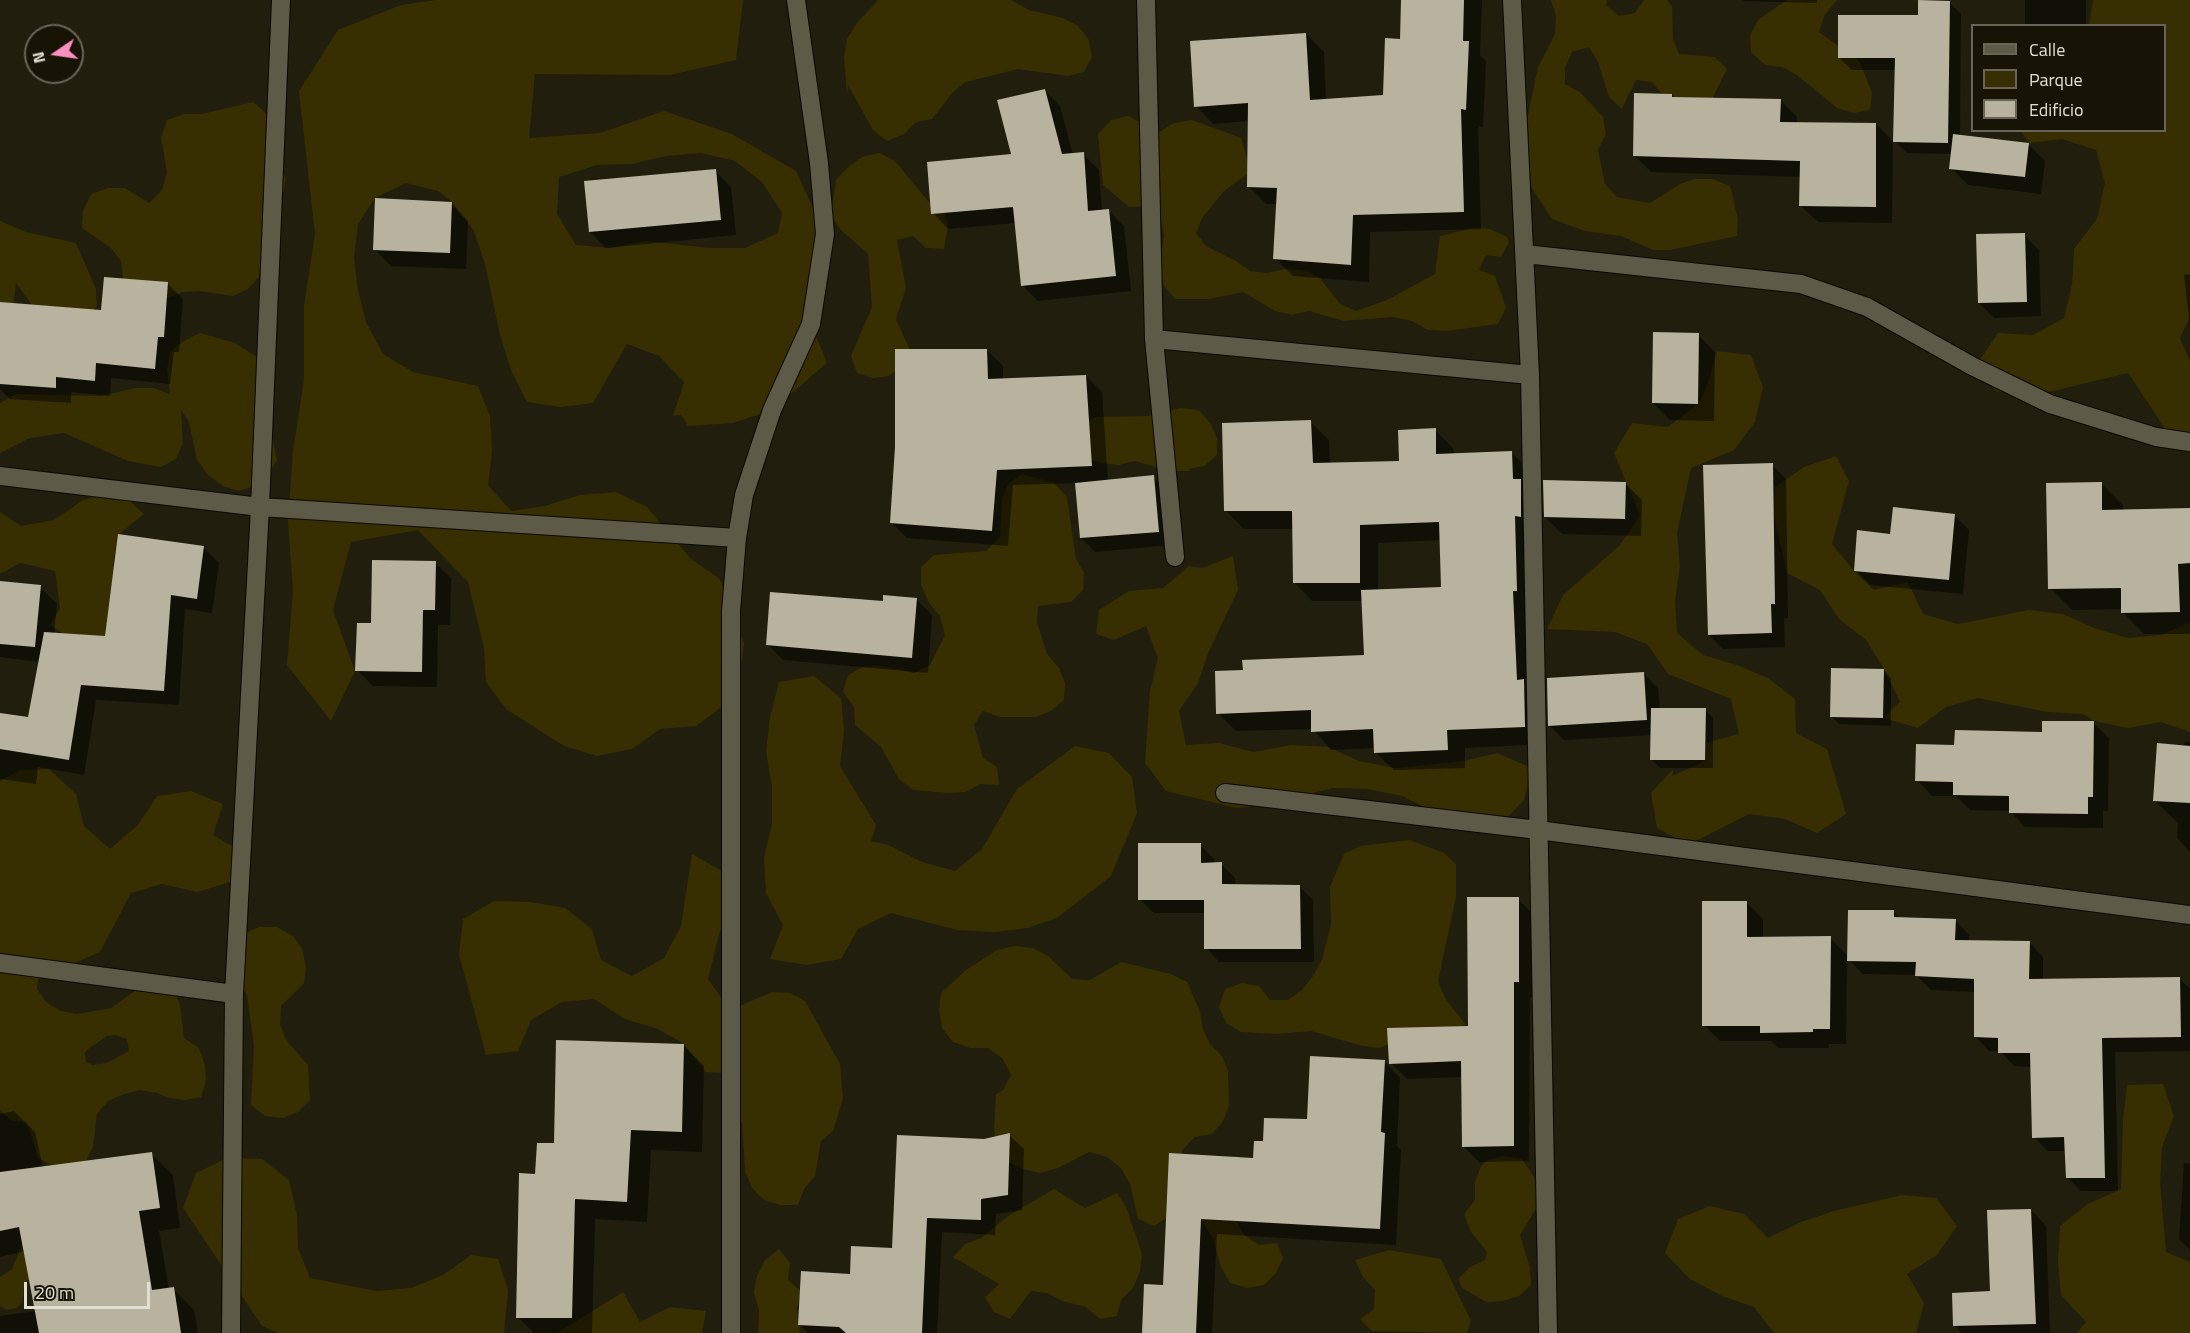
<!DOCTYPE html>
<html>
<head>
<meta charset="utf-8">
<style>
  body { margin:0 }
  #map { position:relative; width:2190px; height:1333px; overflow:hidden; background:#211e0d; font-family:"Titillium Web",sans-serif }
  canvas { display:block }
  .legend { position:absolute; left:1971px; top:24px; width:195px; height:108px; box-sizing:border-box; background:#181405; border:2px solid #686558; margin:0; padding:8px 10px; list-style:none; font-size:18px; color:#e1dfd4 }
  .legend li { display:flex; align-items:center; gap:12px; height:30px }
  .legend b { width:30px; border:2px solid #686558 }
  .north { position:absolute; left:24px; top:24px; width:60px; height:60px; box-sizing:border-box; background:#181405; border:2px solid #686558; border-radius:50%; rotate:257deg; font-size:16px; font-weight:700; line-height:24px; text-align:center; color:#e1dfd4 }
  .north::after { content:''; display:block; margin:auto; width:21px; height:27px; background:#fd8ec0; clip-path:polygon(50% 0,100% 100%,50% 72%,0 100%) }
  .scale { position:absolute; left:24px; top:1282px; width:126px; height:27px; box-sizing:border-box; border:3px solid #e1dfd4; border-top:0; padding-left:8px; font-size:18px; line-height:21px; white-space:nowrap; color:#e1dfd4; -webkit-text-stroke:4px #181405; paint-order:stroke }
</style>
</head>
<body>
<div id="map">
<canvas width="2190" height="1333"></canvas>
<ul class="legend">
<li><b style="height:8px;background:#5e5a48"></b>Calle</li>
<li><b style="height:16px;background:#372f01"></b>Parque</li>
<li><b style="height:16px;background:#b7b39f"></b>Edificio</li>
</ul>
<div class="north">N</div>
<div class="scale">20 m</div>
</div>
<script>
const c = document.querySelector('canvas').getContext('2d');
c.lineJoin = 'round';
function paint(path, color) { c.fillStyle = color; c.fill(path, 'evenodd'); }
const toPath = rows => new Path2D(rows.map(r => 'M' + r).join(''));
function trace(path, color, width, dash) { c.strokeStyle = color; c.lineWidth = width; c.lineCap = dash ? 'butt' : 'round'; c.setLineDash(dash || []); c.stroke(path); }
paint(toPath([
  [437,0,743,0,736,60,670,75,535,74,529,138,600,133,664,111,732,134,796,171,825,234,811,324,827,363,772,410,733,423,688,426,681,415,673,416,684,382,659,356,627,344,593,403,561,407,527,402,511,370,500,335,485,264,474,231,452,202,438,191,406,183,375,198,358,224,354,258,358,290,366,322,383,354,413,372,478,386,490,416,492,451,488,485,511,511,545,506,580,495,616,492,647,507,691,559,720,579,744,643,740,675,724,705,696,726,660,729,632,749,597,756,564,746,506,709,486,682,484,648,468,582,418,530,351,542,333,610,355,671,331,721,287,665,293,591,288,522,293,451,304,379,304,306,315,234,299,91,338,30,401,5],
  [701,153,735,161,762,182,782,213,778,233,745,248,710,248,645,241,609,248,576,245,557,214,559,177,597,165,632,164,666,156],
  [878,0,1011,0,1029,10,1063,18,1078,26,1089,40,1092,57,1084,72,1068,76,1018,69,966,82,953,92,932,119,916,122,904,134,887,141,873,130,848,85,847,94,844,58,847,39,857,23],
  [1551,0,1607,0,1606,5,1619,16,1635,13,1644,0,1667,0,1672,6,1673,39,1679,54,1715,57,1727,69,1712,99,1682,108,1672,94,1663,95,1652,82,1636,80,1622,109,1609,97,1598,62,1589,47,1572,52,1565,68,1565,84,1580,92,1603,117,1606,134,1598,150,1605,184,1617,197,1650,203,1680,184,1695,179,1713,179,1730,186,1738,219,1737,236,1670,250,1653,250,1621,236,1585,231,1552,219,1523,174,1527,120,1538,67,1555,34,1556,16],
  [1787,0,1837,0,1824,16,1819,32,1860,62,1872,93,1870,110,1854,113,1837,108,1797,75,1782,67,1765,65,1751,52,1750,35,1759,19],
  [2093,0,2190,0,2190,317,2180,338,2190,361,2190,443,2166,430,2128,373,2028,397,1996,391,1972,366,1979,361,1998,333,2033,335,2064,318,2072,285,2074,249,2097,219,2105,183,2096,150,2062,139,2029,143,2021,131,2164,130,2164,26,2089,25],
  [253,102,267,114,275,129,280,164,286,179,279,212,264,244,259,277,248,289,233,296,199,291,183,292,167,298,155,314,123,279,121,261,111,248,82,228,83,211,91,194,108,188,125,188,149,203,162,190,167,173,161,137,167,120,185,114,202,114],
  [1128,116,1159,132,1174,123,1192,120,1241,138,1251,171,1224,191,1202,218,1196,233,1206,246,1236,261,1250,271,1267,273,1284,269,1302,270,1319,277,1340,304,1356,311,1387,300,1435,274,1440,236,1473,228,1490,229,1507,237,1509,242,1501,257,1486,255,1479,270,1495,276,1506,308,1498,324,1446,331,1428,330,1412,321,1394,317,1343,321,1309,311,1292,315,1275,311,1243,292,1209,299,1175,299,1164,286,1159,269,1164,235,1160,217,1147,206,1129,207,1103,185,1098,134,1111,120],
  [879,153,895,161,928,201,943,207,948,224,944,249,926,248,913,236,897,240,906,288,896,319,910,350,903,365,889,376,873,378,857,373,851,356,872,307,868,254,841,230,831,215,836,180,848,167,862,157],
  [0,221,26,232,76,243,96,289,97,306,86,318,40,316,16,283,13,308,0,316],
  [200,333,235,343,263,361,267,411,277,460,268,475,255,486,239,491,223,486,208,475,197,460,189,422,181,410,183,443,176,459,161,467,128,461,64,433,30,438,0,453,0,403,16,394,100,396,136,388,154,388,170,394,167,370,170,352,184,341],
  [1717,351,1751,355,1763,387,1755,422,1734,450,1691,468,1677,533,1680,566,1675,601,1677,633,1703,655,1737,665,1768,678,1795,699,1796,733,1827,749,1846,814,1817,833,1785,819,1749,814,1688,845,1657,828,1651,793,1674,768,1672,776,1705,761,1706,743,1739,734,1731,699,1668,674,1647,644,1615,632,1547,629,1563,595,1619,546,1640,516,1614,453,1632,423,1668,427,1698,404,1707,386],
  [1181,408,1199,410,1210,423,1217,438,1217,455,1204,466,1188,469,1190,471,1169,471,1135,461,1119,465,1101,463,1084,458,1080,426,1095,417,1147,416],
  [1836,456,1849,481,1832,544,1854,571,1874,590,1908,582,1923,614,1958,624,2029,610,2063,614,2094,628,2128,638,2161,635,2190,622,2190,732,2161,722,2128,728,2094,721,2083,714,2047,712,1978,698,1946,707,1918,728,1883,718,1900,702,1884,669,1866,640,1839,619,1820,590,1787,573,1774,517,1775,487,1804,467],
  [1022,474,1054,483,1067,497,1076,559,1084,573,1083,590,1071,602,1038,606,1037,622,1047,654,1059,668,1065,683,1064,700,1051,711,1035,717,1000,717,983,711,974,725,983,758,997,767,999,785,981,784,965,792,948,793,913,790,899,779,881,747,855,725,854,707,843,692,848,675,863,667,881,666,914,673,930,665,945,635,940,616,929,603,921,585,921,567,934,555,986,551,1000,537,1002,500,1008,484],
  [118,490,144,514,118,535,113,566,136,592,142,627,81,646,50,625,60,608,55,571,20,563,0,574,0,512,21,526,54,520,83,500],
  [1233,556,1238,590,1209,651,1198,683,1179,711,1186,745,1219,743,1254,752,1291,745,1328,747,1359,761,1395,768,1464,761,1497,753,1532,768,1524,800,1499,826,1432,811,1402,796,1367,789,1333,788,1269,804,1237,808,1166,791,1145,763,1150,691,1158,658,1146,626,1114,640,1096,634,1099,610,1129,591,1163,588,1189,566,1202,568],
  [814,676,841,698,844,730,840,766,876,825,871,841,888,845,922,862,955,871,982,849,1017,789,1075,746,1109,753,1132,777,1137,813,1111,876,1057,918,1027,928,995,932,958,930,891,913,858,929,841,959,807,965,770,959,783,925,766,893,764,858,772,823,772,787,766,751,770,717,779,682],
  [49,769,76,794,84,826,110,849,138,825,157,796,191,791,223,804,213,835,239,850,231,882,197,892,162,884,131,893,100,952,38,979,37,989,46,1002,61,1011,77,1014,111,1008,139,988,174,989,180,1005,184,1038,199,1048,205,1065,206,1081,201,1097,185,1100,168,1098,157,1093,140,1090,124,1094,108,1101,97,1114,93,1147,85,1163,54,1166,38,1158,27,1123,10,1120,0,1110,0,781,21,770],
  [115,1035,127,1039,129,1051,106,1063,93,1065,86,1062,85,1053,88,1049,107,1036],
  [1410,840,1444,853,1456,864,1456,897,1438,981,1445,998,1465,1024,1452,1036,1395,1042,1379,1048,1362,1046,1311,1031,1276,1034,1241,1032,1226,1023,1219,1007,1225,989,1242,983,1259,986,1270,1000,1288,1000,1302,990,1313,976,1322,960,1331,924,1330,887,1344,854,1360,846],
  [692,854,722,871,727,903,708,979,727,1006,739,1006,773,992,790,993,805,1001,840,1064,843,1098,838,1115,833,1131,821,1141,815,1176,804,1189,798,1205,781,1205,764,1200,752,1188,745,1171,742,1123,727,1091,726,1073,705,1072,684,1044,658,1029,625,1019,594,999,562,1002,531,1020,518,1051,486,1055,459,954,463,919,494,901,530,902,565,908,592,929,601,960,632,976,664,958,681,926],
  [259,927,277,927,293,936,302,949,306,967,304,983,281,1006,280,1024,286,1040,308,1065,310,1100,298,1112,283,1118,265,1116,251,1105,254,1046,247,995,238,980,244,934],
  [1015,946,1033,948,1048,956,1072,979,1090,980,1121,962,1171,974,1187,982,1200,1012,1203,1030,1210,1044,1222,1056,1228,1071,1229,1106,1223,1121,1212,1134,1195,1137,1183,1149,1177,1166,1168,1217,1154,1226,1138,1219,1130,1184,1121,1168,1107,1157,1089,1152,1058,1168,1040,1173,1023,1169,1008,1162,997,1149,994,1131,996,1094,1003,1090,1011,1075,1003,1059,988,1048,970,1048,953,1042,942,1028,939,1010,941,993,966,970,997,950],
  [2163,1084,2174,1116,2162,1147,2160,1182,2166,1252,2190,1262,2190,1333,2077,1333,2086,1322,2061,1295,2058,1262,2060,1226,2088,1204,2121,1189,2123,1120,2127,1085],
  [1236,1156,1251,1163,1236,1220,1244,1235,1259,1245,1277,1243,1283,1258,1276,1273,1264,1285,1247,1288,1230,1283,1221,1267,1213,1238,1203,1223,1198,1206,1220,1159],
  [1504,1156,1522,1159,1536,1180,1538,1205,1520,1235,1530,1268,1531,1285,1519,1296,1503,1301,1486,1302,1462,1288,1458,1279,1470,1267,1485,1260,1487,1252,1471,1232,1464,1214,1475,1200,1475,1182,1481,1166,1488,1160],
  [227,1158,262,1159,289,1180,297,1215,298,1248,310,1278,377,1291,411,1288,443,1275,471,1255,498,1259,508,1290,504,1333,278,1333,262,1326,183,1208,196,1173],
  [1054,1189,1085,1208,1117,1193,1126,1207,1142,1254,1140,1272,1133,1288,1121,1300,1117,1316,1100,1319,1086,1307,1062,1301,1047,1293,1031,1291,1010,1319,994,1312,985,1297,999,1284,953,1257,965,1244,981,1238,1008,1216],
  [1902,1195,1936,1198,1957,1226,1937,1255,1907,1274,1924,1303,1916,1333,1774,1333,1754,1307,1722,1296,1690,1279,1665,1253,1678,1219,1710,1206,1744,1214,1768,1238,1801,1222,1834,1211],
  [26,1235,34,1272,24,1286,22,1303,16,1308,7,1310,0,1306,0,1277,12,1269],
  [779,1249,790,1263,788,1280,802,1292,797,1308,800,1333,758,1333,759,1310,754,1293,757,1276,765,1260],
  [1389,1250,1441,1259,1471,1321,1467,1333,1372,1331,1360,1319,1374,1309,1375,1290,1363,1277,1355,1260],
  [623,1292,640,1322,670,1307,706,1311,702,1333,557,1333]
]), '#372f01');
paint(toPath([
  [1403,0,1482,0,1480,55,1486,61,1483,127,1478,126,1481,229,1370,232,1369,282,1293,276,1275,258,1278,204,1266,204,1248,186,1249,121,1213,124,1196,106,1306,34,1324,52,1326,100,1385,96,1402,41],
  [1742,0,1817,0,1817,3,1744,1],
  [2025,0,2086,0,2086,26,2025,26],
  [1949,2,1961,14,1960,136,2028,144,2045,161,2041,194,1968,185,1951,168,1952,154,1907,153,1894,141,1896,70,1852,70,1839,58],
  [1044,90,1060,106,1073,155,1083,154,1099,170,1102,211,1108,210,1124,226,1131,291,1038,301,1022,285,1016,223,948,229,933,213,1013,155],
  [1671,95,1674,99,1780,100,1797,117,1797,124,1876,124,1893,141,1892,223,1818,222,1801,206,1801,177,1651,172,1634,155],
  [715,171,731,187,736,235,606,248,590,232],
  [451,204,468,221,466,269,391,266,374,249],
  [2024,235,2039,250,2041,316,1994,318,1979,303],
  [2190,274,2190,327,2184,275],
  [168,284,183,299,179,352,174,352,170,384,111,378,110,396,71,392,71,403,10,399,0,389,0,304,102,312],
  [1698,335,1715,352,1714,421,1670,420,1653,403],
  [987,350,1003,366,1003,380,1086,376,1102,392,1108,481,1153,477,1167,491,1172,545,1095,552,1081,538,1076,483,1013,485,1008,546,907,538,891,522],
  [1310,422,1329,440,1330,464,1401,462,1435,430,1453,448,1454,454,1512,453,1530,471,1543,744,1465,748,1465,768,1394,770,1375,752,1375,748,1331,750,1313,729,1236,731,1218,713,1244,671,1365,656,1363,601,1312,601,1294,582,1294,529,1244,529,1225,510],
  [1441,540,1443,588,1378,591,1378,543],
  [1772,465,1786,479,1788,618,1784,618,1785,647,1723,649,1709,635],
  [1625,483,1642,500,1641,536,1562,534,1545,517],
  [2101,483,2123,505,2123,511,2190,509,2190,634,2144,634,2123,613,2123,609,2072,610,2050,588],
  [1954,515,1969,530,1963,594,1870,585,1856,570,1892,536],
  [204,548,219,563,212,613,185,609,179,705,96,700,84,775,38,767,36,784,0,779,0,714,30,719,40,662,0,657,0,583,40,587,57,604,54,634,107,638],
  [435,563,451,578,450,625,438,625,437,687,373,686,357,670,372,625],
  [916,599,932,615,928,673,783,660,767,644,884,603],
  [1883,670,1891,678,1891,726,1839,724,1831,716],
  [1644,674,1658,688,1660,710,1705,710,1713,718,1713,768,1660,768,1652,760,1652,735,1564,740,1549,725],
  [2093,723,2109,738,2108,811,2103,811,2103,828,2025,827,2010,811,1970,810,1956,796,1932,796,1917,780,1956,746,2044,734],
  [2185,742,2190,742,2190,852,2177,838,2178,823,2154,800],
  [1200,845,1214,859,1214,864,1221,864,1235,878,1235,886,1299,886,1313,900,1314,962,1219,962,1206,948,1205,913,1154,913,1140,899],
  [1518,899,1534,915,1534,997,1530,997,1529,1161,1479,1162,1463,1146,1463,1077,1407,1079,1391,1063,1469,1027],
  [1746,902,1763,919,1763,939,1830,938,1849,957,1893,911,1901,919,1955,920,1969,935,1969,941,2029,942,2043,957,2043,980,2180,979,2190,989,2190,1051,2115,1052,2118,1191,2081,1191,2067,1177,2066,1151,2048,1151,2034,1137,2032,1067,2014,1066,2000,1051,1989,1051,1975,1036,1976,992,1931,990,1916,975,1863,974,1847,958,1846,1044,1829,1044,1829,1048,1778,1048,1771,1041,1720,1041,1704,1025],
  [683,1045,704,1066,702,1152,651,1150,647,1222,595,1219,592,1333,534,1333,518,1317,537,1176,556,1145],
  [1384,1061,1400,1078,1397,1146,1401,1150,1396,1245,1217,1234,1212,1333,1144,1333,1164,1286,1170,1154,1255,1159,1265,1143,1308,1121],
  [14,1111,35,1132,43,1168,151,1154,173,1175,180,1228,159,1231,169,1289,173,1289,194,1310,198,1333,0,1333,0,1316,36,1311,25,1251,0,1257,0,1114],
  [1009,1135,1024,1149,1022,1210,996,1214,995,1235,942,1232,937,1333,943,1333,808,1333,800,1325,851,1275,893,1250,984,1140],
  [2184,1163,2190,1164,2190,1250,2179,1239],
  [2031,1210,2046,1226,2050,1333,1962,1333,1955,1326,1991,1293]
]), '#0007');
paint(toPath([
  [1401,0,1464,0,1463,41,1469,41,1466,110,1461,109,1464,212,1353,215,1351,265,1273,259,1277,188,1247,187,1248,103,1194,107,1190,41,1306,33,1310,100,1383,95,1385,38,1400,39],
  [1918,0,1950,1,1948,143,1893,142,1895,58,1838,58,1838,15,1918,15],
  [1045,89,1062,154,1084,152,1088,211,1109,209,1116,276,1021,286,1013,207,931,214,927,162,1011,154,997,100],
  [1634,93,1672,94,1672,97,1781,99,1780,122,1876,123,1876,207,1799,206,1800,161,1633,156],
  [1953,134,2029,143,2025,177,1949,169],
  [716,169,721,220,589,232,584,181],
  [375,198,452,202,450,253,373,250],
  [2025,233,2027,302,1978,303,1976,234],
  [104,277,168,282,164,337,158,337,155,369,96,363,95,381,56,377,56,388,0,384,0,302,101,310],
  [1653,332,1699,333,1698,404,1652,403],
  [895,349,987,349,988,379,1086,375,1092,466,997,470,992,531,890,523,895,447],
  [1311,420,1313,463,1399,461,1398,430,1436,428,1436,454,1512,451,1513,479,1521,479,1521,517,1515,516,1517,591,1513,591,1517,680,1524,679,1525,727,1447,730,1448,750,1374,753,1373,729,1311,732,1311,710,1216,714,1215,671,1243,670,1242,660,1364,655,1361,590,1441,587,1439,522,1360,525,1360,583,1293,583,1292,511,1224,511,1222,423],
  [1773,463,1775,604,1771,604,1772,633,1708,635,1703,465],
  [1154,475,1159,532,1080,538,1075,483],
  [1543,480,1626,482,1625,519,1544,517],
  [2102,482,2102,510,2190,508,2190,563,2178,564,2180,612,2121,613,2121,588,2048,589,2046,483],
  [1893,507,1955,514,1949,580,1854,571,1857,530,1890,534],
  [118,534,204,546,197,599,171,595,164,691,81,685,69,760,0,749,0,713,28,717,44,632,105,636],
  [372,560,436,561,435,610,423,610,422,672,355,671,357,623,371,623],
  [0,581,41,585,35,647,0,644],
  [770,592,883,601,883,595,917,598,912,658,766,645],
  [1831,668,1884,669,1883,718,1830,717],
  [1644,672,1647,720,1548,726,1547,678],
  [1651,708,1706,708,1705,760,1650,760],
  [2042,721,2094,721,2093,797,2088,797,2088,814,2009,813,2009,796,1953,795,1953,782,1915,781,1916,744,1954,745,1955,730,2042,732],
  [2157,743,2190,746,2190,803,2153,801],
  [1138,843,1201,843,1201,863,1222,862,1222,884,1300,885,1301,949,1204,949,1204,900,1138,900],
  [1467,897,1519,897,1519,982,1514,982,1514,1146,1462,1147,1461,1061,1389,1064,1387,1028,1468,1026],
  [1702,901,1747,901,1747,937,1831,936,1830,1029,1813,1029,1813,1032,1760,1033,1760,1026,1702,1026],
  [1848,910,1894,910,1894,917,1956,919,1955,940,2030,941,2029,979,2180,977,2181,1037,2102,1038,2105,1178,2066,1178,2064,1137,2032,1138,2030,1053,1998,1053,1998,1038,1974,1037,1974,979,1915,976,1916,962,1847,961],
  [556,1040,684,1044,682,1132,631,1130,627,1202,575,1199,572,1318,516,1318,519,1173,535,1174,537,1143,554,1143],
  [1310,1056,1385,1060,1381,1132,1385,1133,1380,1229,1201,1219,1196,1333,1142,1333,1144,1284,1163,1285,1169,1153,1253,1158,1254,1141,1263,1141,1264,1118,1307,1119],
  [1010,1133,1008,1195,981,1199,981,1220,927,1218,922,1333,846,1333,839,1327,798,1325,801,1271,850,1274,851,1246,892,1248,897,1135,984,1139],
  [152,1152,160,1208,139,1211,152,1290,174,1287,181,1333,39,1333,19,1227,0,1231,0,1172],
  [2031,1209,2036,1324,1953,1326,1952,1293,1990,1291,1987,1210]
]), '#b7b39f');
const minor = toPath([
  [1146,0,1154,339,1175,557],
  [1512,0,1530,375,1548,1333],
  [1525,254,1801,284,1867,307,1972,366,2050,404,2156,437,2190,442],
  [1154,339,1530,375],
  [0,476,260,507,737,538],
  [1225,793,1538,830,2190,915],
  [0,963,234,994],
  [231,1333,234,994,260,507,281,0],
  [731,1333,731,611,737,538,744,495,772,410,811,324,825,234,819,163,796,0]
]);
trace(minor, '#0a0800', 20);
trace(minor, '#5e5a48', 18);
</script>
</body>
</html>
